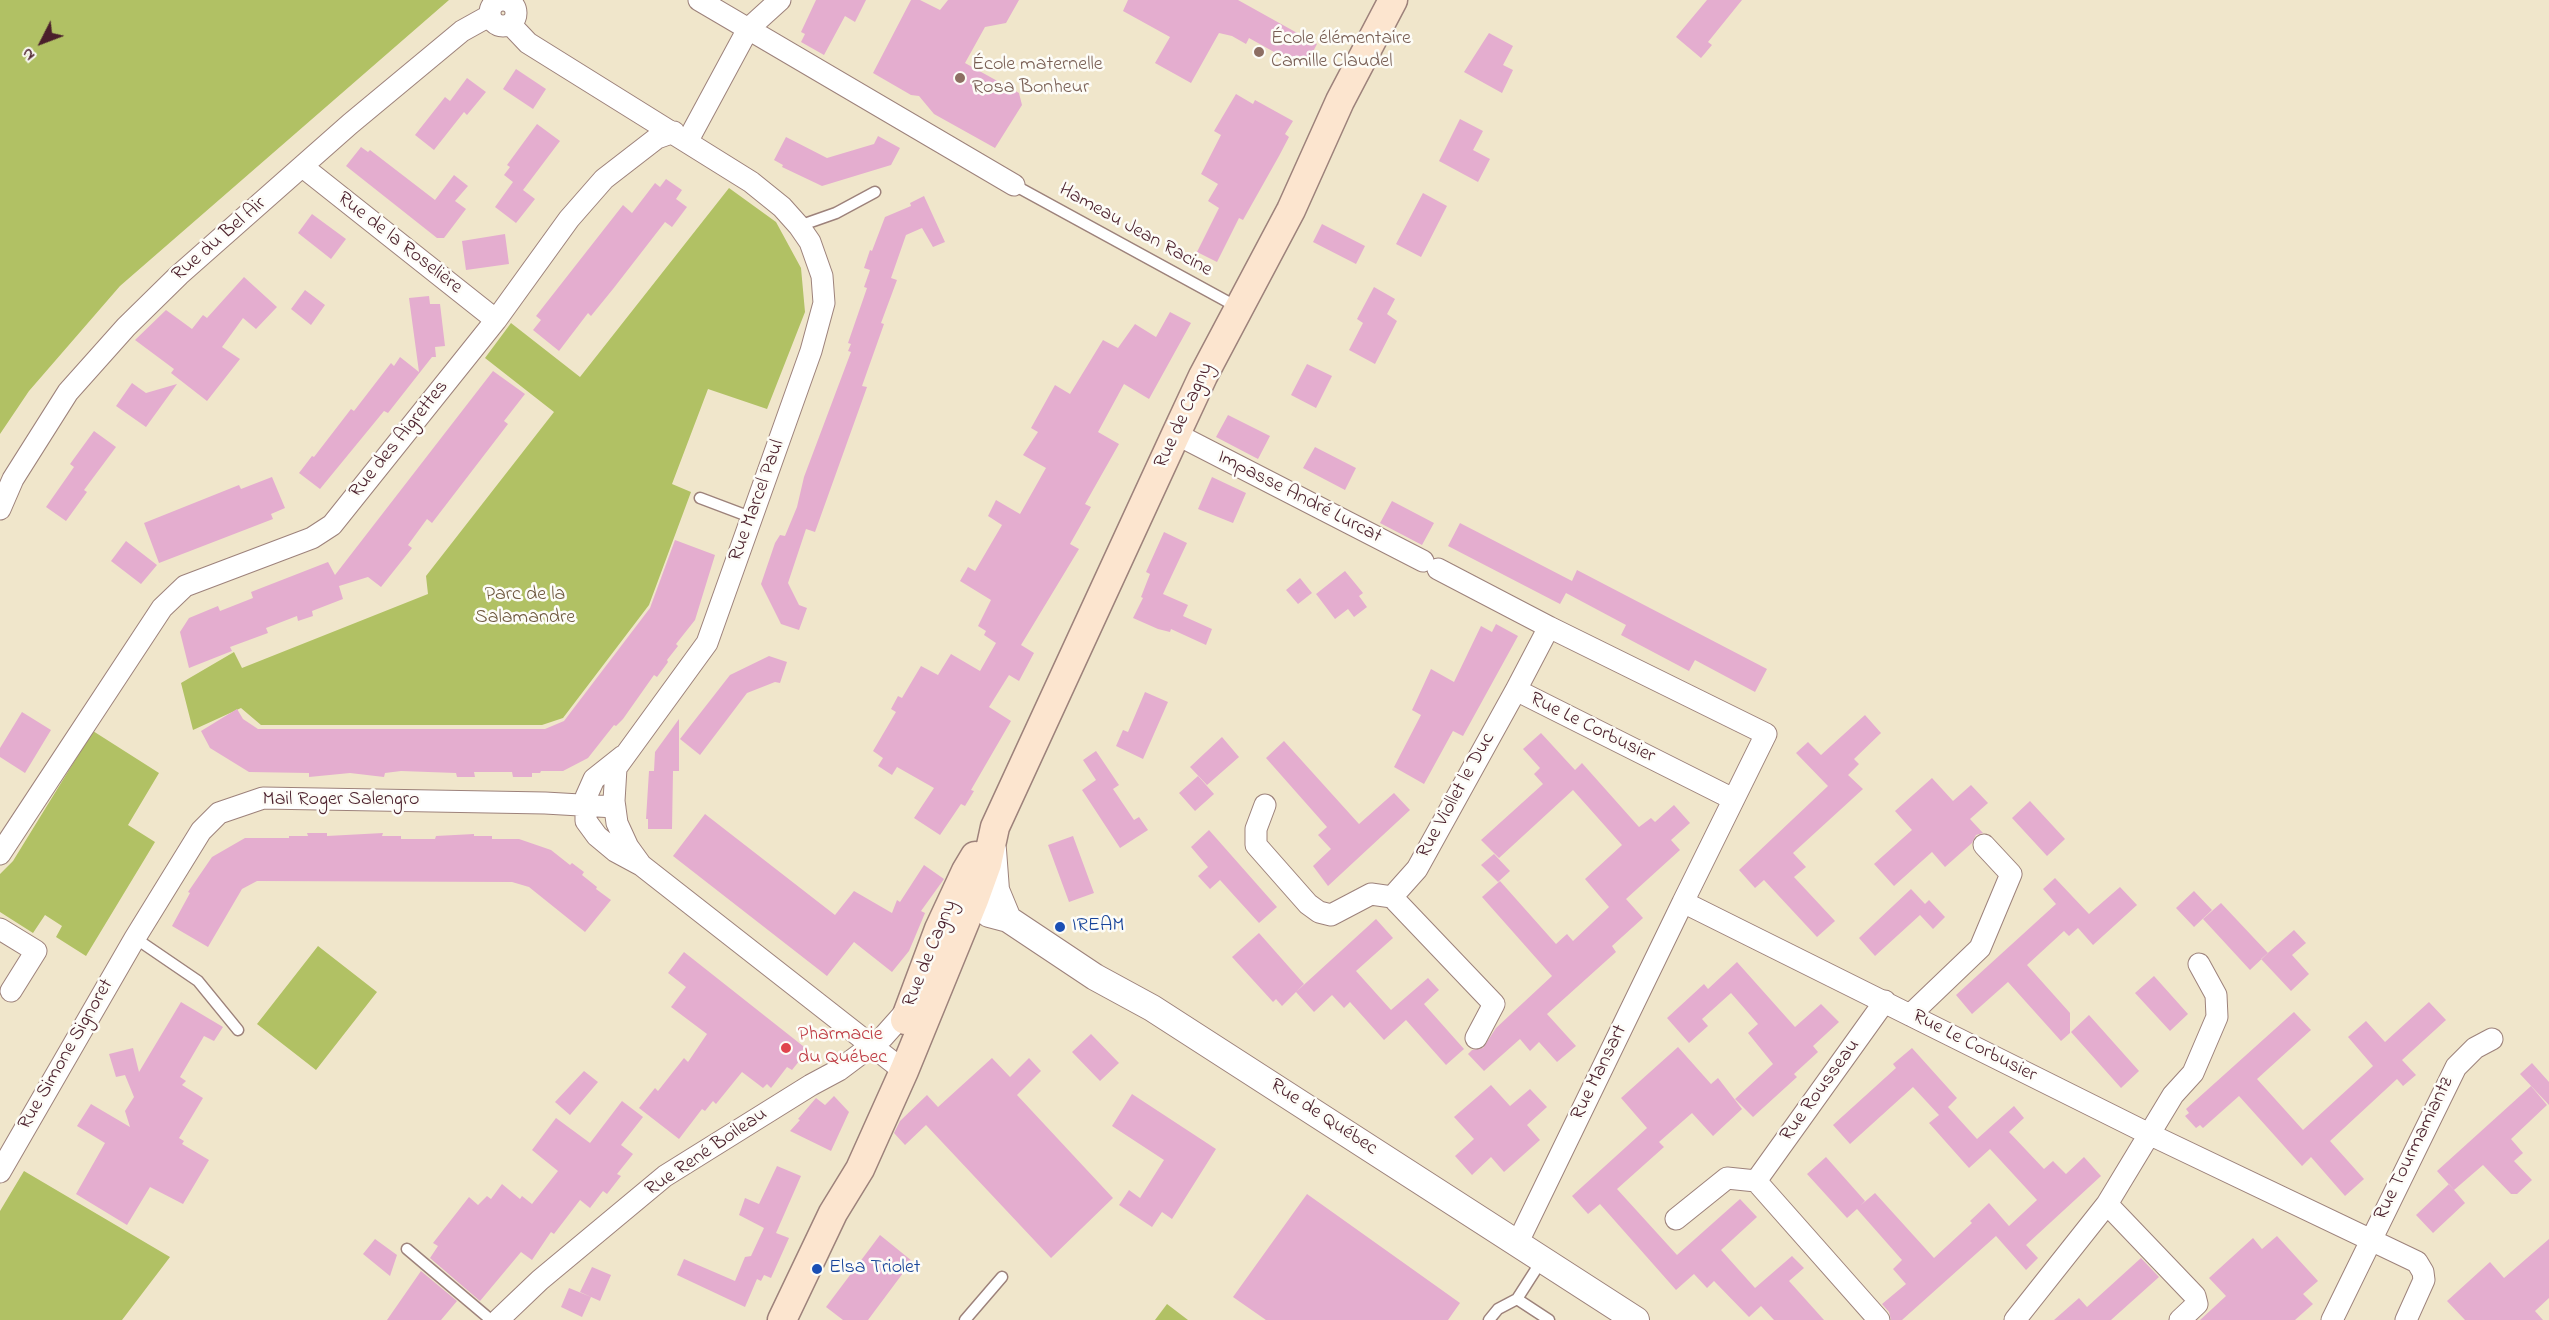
<!DOCTYPE html>
<html>
<head>
<meta charset="utf-8">
<style>
  body { margin:0 }
  #map { position:relative; width:2549px; height:1320px; overflow:hidden; background:#f0e6cb; font-family:"Indie Flower",sans-serif }
  canvas { display:block }
  .north { position:absolute; left:12px; top:12px; width:60px; height:60px; -webkit-text-stroke:4px #fdfcf7; paint-order:stroke; rotate:228deg; font-size:16px; font-weight:700; line-height:24px; text-align:center; color:#4a1f2b }
  .north::after { content:''; display:block; margin:auto; width:21px; height:27px; background:#4a1f2b; clip-path:polygon(50% 0,100% 100%,50% 72%,0 100%) }
</style>
</head>
<body>
<div id="map">
<canvas width="2549" height="1320"></canvas>
<div class="north">N</div>
</div>
<script>
const c = document.querySelector('canvas').getContext('2d');
c.lineJoin = 'round';
function paint(path, color) { c.fillStyle = color; c.fill(path, 'evenodd'); }
const toPath = rows => new Path2D(rows.map(r => 'M' + r).join(''));
function trace(path, color, width, dash) { c.strokeStyle = color; c.lineWidth = width; c.lineCap = dash ? 'butt' : 'round'; c.setLineDash(dash || []); c.stroke(path); }
function label(font, color, halo, rows, align = 'center') {
  c.font = font + ' "Indie Flower",sans-serif'; c.lineWidth = 5; c.setLineDash([]); c.textBaseline = 'middle'; c.strokeStyle = halo; c.fillStyle = color; for (const [text, x, y, turn = 0] of rows) {
    c.save(); c.translate(x, y); c.rotate((+turn || 0) * Math.PI / 180); c.textAlign = isNaN(turn) ? turn : align; if (halo) c.strokeText(text, 0, 0); c.fillText(text, 0, 0); c.restore();
  }
}
paint(toPath([
  [0,0,449,0,120,286,29,391,0,434],
  [729,188,776,222,801,268,805,312,767,409,708,389,672,484,691,492,649,605,563,718,542,725,261,725,241,708,193,730,181,683,234,652,242,668,428,594,426,576,554,412,485,358,511,323,580,377],
  [93,731,159,773,128,825,155,842,86,956,56,937,62,926,45,915,33,933,0,912,0,874,13,861],
  [318,946,377,992,316,1070,257,1024],
  [24,1171,170,1257,122,1320,0,1320,0,1211],
  [1167,1304,1188,1320,1155,1320]
]), '#b1c164');
paint(toPath([
  [816,0,866,0,855,22,845,16,824,55,801,42,805,34,801,32],
  [911,0,920,0,940,10,948,0,1019,0,1006,23,985,27,965,63,1019,93,1022,105,995,148,934,114,919,96,911,95,873,73],
  [1128,0,1238,0,1317,44,1306,65,1285,53,1283,57,1249,38,1246,44,1232,36,1219,33,1191,83,1155,63,1170,37,1123,11],
  [1707,0,1742,0,1708,42,1712,45,1701,58,1676,37],
  [1489,33,1513,46,1503,65,1513,70,1502,93,1464,72],
  [516,69,546,89,533,109,503,89],
  [467,78,486,92,467,115,464,112,434,150,415,135,445,97,450,101],
  [1236,94,1253,104,1255,100,1293,121,1285,134,1289,137,1279,156,1243,220,1239,218,1217,262,1197,252,1219,208,1208,201,1218,184,1201,174,1221,135,1214,131],
  [1460,119,1483,131,1473,150,1490,159,1478,182,1439,161],
  [537,124,560,141,523,190,535,199,516,223,495,207,513,182,504,175,510,167,507,165],
  [878,136,900,148,891,165,822,186,782,167,783,165,774,160,786,137,827,158,874,144],
  [361,147,368,152,370,150,435,200,454,175,468,186,455,201,466,209,444,238,437,238,346,166],
  [666,179,682,190,676,199,687,207,672,227,665,222,613,289,591,316,588,313,559,351,533,330,541,320,536,316,623,205,632,213,655,183,660,187],
  [1423,193,1447,206,1421,257,1396,244],
  [924,196,945,242,933,247,922,228,906,235,891,278,897,280,881,323,884,324,862,386,867,387,815,532,806,529,788,583,799,605,807,608,799,630,781,624,761,584,775,543,780,535,785,536,797,507,804,477,851,352,848,351,851,344,848,343,867,288,864,287,870,270,864,268,870,250,872,251,885,217,911,206,910,203],
  [312,214,346,239,331,259,298,233],
  [1322,224,1365,246,1356,264,1313,242],
  [505,234,509,264,466,270,462,241],
  [244,277,277,307,256,329,243,318,222,347,240,359,207,401,171,373,174,369,135,340,166,310,192,329,203,315,207,318],
  [1374,287,1395,299,1387,314,1397,321,1375,364,1349,350,1363,323,1357,319],
  [305,290,325,305,311,325,291,309],
  [429,296,430,304,440,304,445,346,435,347,436,357,432,357,388,413,384,411,320,489,299,473,312,456,314,457,351,409,354,411,391,363,394,366,400,357,419,372,409,298],
  [1170,312,1191,323,1149,399,1124,384,1098,432,1119,444,1085,504,1091,507,1070,544,1079,549,1021,645,1034,653,1019,681,1009,675,989,707,1011,721,971,790,974,791,965,806,961,804,940,835,914,818,934,788,897,767,892,775,878,766,883,758,873,751,896,712,891,709,898,696,902,698,921,666,938,675,951,654,980,671,996,643,984,635,986,631,978,626,991,600,960,581,968,567,975,571,1002,525,988,516,996,500,1020,514,1046,468,1023,455,1038,432,1031,428,1055,385,1070,394,1103,340,1118,348,1135,324,1156,337],
  [1307,364,1332,376,1316,408,1291,395],
  [493,371,525,394,504,421,508,424,432,523,427,519,408,545,412,548,381,587,368,577,339,586,343,599,312,611,313,616,298,621,297,616,266,628,268,633,230,647,232,651,189,668,180,632,189,618,218,606,220,611,253,598,251,592,328,562,335,575],
  [132,383,146,393,177,384,146,427,116,406],
  [1228,415,1270,436,1258,459,1216,437],
  [94,431,116,447,84,490,87,492,66,521,46,507,74,467,70,464],
  [1315,447,1356,468,1345,490,1303,468],
  [272,477,285,508,271,514,273,519,159,563,144,523,239,485,241,489],
  [1212,477,1246,493,1233,523,1198,509],
  [1392,501,1434,523,1422,545,1380,523],
  [1460,523,1572,581,1577,570,1767,669,1755,692,1695,660,1689,671,1621,635,1626,625,1566,593,1560,604,1448,546],
  [1164,532,1187,543,1163,594,1188,605,1183,616,1212,629,1206,645,1171,629,1170,632,1158,629,1133,618,1143,598,1141,597,1150,574,1146,572],
  [675,540,715,555,695,620,676,644,678,646,667,660,668,662,657,677,654,675,623,719,616,726,614,725,588,758,563,771,541,771,540,773,532,773,532,777,513,777,512,772,474,772,475,777,457,777,456,773,401,771,385,773,384,777,350,773,309,777,309,773,249,772,210,748,201,731,237,709,243,719,258,729,545,729,564,721,650,608],
  [126,541,157,565,141,584,111,561],
  [1345,571,1363,593,1359,596,1367,607,1354,617,1348,609,1335,619,1316,594],
  [1300,578,1312,593,1298,604,1286,590],
  [1496,624,1518,636,1463,736,1453,731,1424,784,1394,767,1421,715,1412,710,1431,669,1454,682,1481,626,1492,632],
  [769,656,787,662,780,683,775,682,747,693,700,755,680,739,730,675],
  [1145,692,1168,702,1143,759,1116,746,1123,730,1128,732],
  [22,712,51,730,25,773,0,757,0,748],
  [1865,715,1881,733,1854,759,1859,764,1848,775,1863,789,1793,853,1806,867,1794,877,1835,921,1817,937,1764,880,1755,888,1739,870,1828,786,1796,753,1808,742,1821,755],
  [679,719,679,771,673,771,672,829,648,829,648,819,646,819,649,771,654,771,655,752],
  [1541,733,1575,770,1582,763,1639,827,1651,818,1655,822,1674,805,1690,823,1671,840,1680,850,1626,899,1643,918,1612,946,1616,952,1547,1014,1576,1046,1557,1062,1539,1042,1530,1051,1520,1039,1484,1071,1468,1054,1472,1050,1483,1048,1496,1028,1552,976,1482,897,1500,881,1556,944,1567,934,1573,941,1609,907,1585,879,1622,845,1573,790,1499,858,1481,840,1543,784,1534,774,1540,768,1523,749],
  [1222,737,1239,757,1207,785,1190,767],
  [1284,741,1359,824,1394,793,1410,810,1328,886,1313,866,1331,849,1318,835,1327,827,1266,758],
  [1096,751,1119,785,1113,789,1134,820,1139,817,1148,830,1120,848,1082,790,1096,780,1083,760],
  [1198,776,1214,794,1195,811,1179,793],
  [1932,778,1953,801,1971,785,1988,803,1970,819,1983,833,1976,835,1972,843,1945,867,1932,852,1894,886,1874,864,1912,830,1895,811],
  [2030,801,2065,839,2047,856,2012,818],
  [705,814,835,915,854,891,892,913,897,900,900,902,924,865,944,879,921,911,925,913,909,951,892,972,854,942,827,976,673,856],
  [1209,830,1277,907,1259,923,1220,880,1210,889,1198,876,1208,867,1191,847],
  [307,833,327,833,327,836,383,833,382,836,401,836,401,839,435,839,436,836,474,834,474,836,492,836,492,839,519,839,551,850,570,865,572,863,584,872,582,875,597,887,596,889,611,900,585,932,529,887,512,882,257,881,242,889,208,947,172,926,190,893,188,892,212,857,245,838,289,838,289,836,308,836],
  [1073,836,1094,893,1069,902,1048,845],
  [1494,854,1510,871,1498,882,1481,865],
  [2055,878,2089,914,2120,887,2137,905,2093,945,2078,928,2069,936,2064,931,2027,965,2070,1013,2070,1033,2061,1041,2008,982,1972,1014,1956,995,2056,904,2043,889],
  [1911,889,1925,904,1929,900,1945,917,1933,929,1920,915,1875,956,1859,938],
  [2194,891,2212,910,2194,927,2176,908],
  [2221,903,2268,953,2250,970,2203,919],
  [1376,919,1393,938,1356,971,1391,1010,1428,978,1439,990,1424,1004,1464,1049,1446,1065,1406,1020,1384,1040,1350,1002,1344,1008,1332,995,1314,1012,1296,992],
  [2294,930,2306,943,2292,955,2309,974,2291,991,2261,959],
  [1259,933,1304,984,1282,1006,1276,999,1273,1002,1232,957],
  [684,952,808,1050,792,1070,787,1067,771,1088,767,1084,763,1088,742,1072,716,1104,713,1101,705,1111,702,1109,679,1139,639,1108,655,1088,658,1091,684,1058,688,1062,707,1034,671,1007,686,987,668,973],
  [1737,962,1795,1027,1821,1004,1839,1022,1813,1046,1818,1052,1794,1074,1797,1077,1753,1117,1735,1099,1773,1064,1748,1033,1758,1024,1731,993,1702,1019,1708,1026,1689,1043,1667,1018,1704,984,1708,989],
  [2154,976,2188,1014,2170,1031,2135,993],
  [181,1002,223,1027,214,1041,204,1036,180,1077,186,1081,182,1085,203,1098,179,1138,184,1141,182,1144,209,1160,183,1204,150,1187,127,1225,76,1194,105,1143,77,1126,91,1104,130,1127,125,1111,134,1097,125,1075,116,1077,109,1054,133,1048,139,1072],
  [2429,1002,2446,1020,2402,1060,2416,1075,2403,1086,2397,1079,2330,1141,2364,1179,2345,1196,2311,1157,2302,1166,2239,1096,2203,1128,2200,1125,2196,1128,2185,1116,2189,1113,2186,1109,2294,1012,2311,1030,2257,1079,2303,1130,2373,1066,2348,1037,2366,1021,2385,1042],
  [2089,1015,2139,1071,2121,1088,2071,1032],
  [1091,1034,1119,1063,1100,1081,1072,1052],
  [1678,1047,1711,1084,1718,1078,1742,1109,1713,1136,1692,1113,1659,1142,1664,1147,1617,1189,1677,1255,1740,1199,1757,1217,1721,1250,1755,1288,1792,1256,1804,1268,1789,1281,1824,1320,1774,1320,1761,1306,1749,1317,1714,1281,1707,1288,1694,1274,1676,1290,1600,1204,1588,1214,1572,1196,1647,1128,1621,1098],
  [1912,1048,1957,1098,1948,1107,1977,1139,2014,1106,2024,1118,2009,1132,2044,1169,2053,1161,2066,1174,2084,1157,2101,1176,2026,1245,2038,1258,2026,1270,1996,1236,1902,1320,1891,1320,1889,1312,1882,1304,1906,1284,1893,1269,1902,1260,1857,1209,1847,1218,1807,1174,1826,1157,1865,1201,1861,1205,1875,1193,1934,1258,1972,1223,1970,1221,1989,1203,2009,1226,2037,1200,1990,1149,1969,1168,1929,1123,1939,1115,1913,1087,1850,1144,1833,1125,1896,1068,1893,1064],
  [992,1058,1010,1077,1029,1058,1041,1071,1017,1095,1113,1198,1051,1258,926,1125,905,1145,894,1133,900,1121,927,1095,938,1107],
  [2532,1063,2549,1082,2549,1105,2520,1074],
  [584,1071,598,1082,570,1115,555,1102],
  [1491,1085,1510,1106,1530,1089,1547,1107,1527,1125,1540,1140,1504,1172,1491,1157,1472,1175,1455,1156,1474,1139,1454,1117],
  [2531,1086,2547,1105,2511,1139,2523,1153,2514,1161,2532,1180,2517,1194,2511,1194,2483,1165,2454,1190,2437,1171],
  [1132,1094,1216,1149,1172,1219,1162,1212,1152,1227,1119,1205,1129,1190,1140,1198,1164,1160,1112,1126],
  [834,1096,849,1112,831,1151,790,1131,800,1120,798,1119,816,1098,825,1105],
  [622,1101,643,1117,621,1145,633,1154,617,1174,621,1176,607,1194,603,1191,590,1208,580,1200,554,1234,551,1232,532,1260,521,1252,480,1301,430,1258,438,1246,433,1243,469,1197,478,1205,487,1196,491,1199,502,1184,520,1199,522,1196,532,1204,558,1171,532,1150,556,1118,590,1143],
  [777,1166,801,1176,776,1233,789,1238,771,1278,764,1275,761,1281,757,1279,745,1307,677,1275,684,1259,735,1281,745,1257,751,1256,764,1228,739,1215,745,1198,759,1204],
  [2449,1184,2465,1203,2433,1233,2416,1215],
  [1307,1194,1460,1303,1448,1320,1266,1320,1233,1297],
  [880,1235,912,1261,868,1320,843,1320,826,1307],
  [2277,1236,2318,1281,2303,1294,2313,1304,2295,1320,2200,1320,2226,1296,2209,1278,2253,1238,2262,1249],
  [375,1239,397,1255,390,1276,363,1254],
  [2549,1239,2549,1298,2535,1311,2543,1320,2465,1320,2447,1301,2490,1262,2504,1278],
  [2141,1258,2159,1277,2111,1320,2054,1320,2079,1298,2087,1307],
  [592,1267,611,1275,600,1301,580,1292],
  [421,1271,457,1301,441,1320,387,1320],
  [569,1288,591,1297,582,1317,561,1307]
]), '#e4adcf');
const service = toPath([
  [1014,185,1239,308],
  [799,226,836,213,875,192],
  [700,498,753,518],
  [135,938,198,981,238,1030],
  [407,1249,491,1320],
  [1517,1299,1549,1320],
  [965,1320,1002,1277],
  [1489,1320,1498,1309,1517,1299,1542,1260]
]);
const minor = toPath([
  '490 13a13 13 0 1 1 26 0a13 13 0 1 1-26 0Z',
  [699,0,1014,185],
  [510,24,528,43,751,182,782,207,799,226,810,242,822,276,824,303,811,351,707,643,616,768,614,801,617,823,628,847,641,865],
  [687,142,748,29,780,0],
  [303,167,496,320],
  [1176,434,1423,561],
  [0,509,13,479,68,392,126,327,179,275,350,124,462,31,489,16],
  [1438,569,1549,627],
  [623,756,594,779,586,797,586,821,597,836,615,851,641,865,904,1071],
  [1733,799,1516,690,1549,627,1766,734,1683,902,2149,1134,2417,1262,2423,1272,2424,1280,2406,1320],
  [1265,805,1256,829,1256,845,1308,904,1319,912,1331,915,1371,894,1392,897],
  [0,854,162,608,185,586,312,538,332,525,496,320,569,219,604,179,657,138,674,132],
  [0,929,36,951,11,991],
  [1910,1015,1980,948,2011,874,1984,845],
  [1476,1038,1494,1004,1392,897,1417,869,1516,690],
  [0,1172,135,938,201,831,219,813,263,798,545,803,615,807],
  [2107,1204,2195,1296,2197,1304,2180,1320],
  [1676,1219,1727,1178,1756,1181],
  [1517,1244,1683,902],
  [498,1320,540,1280,665,1176,811,1085,839,1070,883,1037,908,1009],
  [1879,1320,1756,1181,1885,1001],
  [2015,1320,2107,1204,2173,1095,2193,1073,2217,1017,2216,995,2199,964],
  [2332,1320,2456,1067,2475,1048,2492,1039]
]);
const tertiary = toPath([
  [993,850,996,890,1008,919],
  [967,883,974,900,989,914,1008,919,1095,977,1152,1008,1636,1320]
]);
const secondary = toPath([
  [905,1020,939,929,966,871,975,856],
  [782,1320,833,1213,860,1169,904,1071,974,900,987,864,995,827,1176,434,1203,376,1291,210,1340,101,1393,0]
]);
trace(service, '#9d827b', 13);
trace(minor, '#9d827b', 23);
trace(tertiary, '#9d827b', 28);
trace(secondary, '#9d827b', 31);
trace(service, '#fff', 10);
trace(minor, '#fff', 21);
trace(tertiary, '#fff', 26);
trace(secondary, '#fce5cf', 28);
for (const [x, y, r, color] of [
  [1259,52,6,"#8d6e63"],
  [960,78,6,"#8d6e63"],
  [1060,927,6,"#1a4fb4"],
  [786,1048,6,"#e0444e"],
  [817,1269,6,"#1a4fb4"]
]) { const dot = new Path2D(); dot.arc(x, y, r, 0, 2 * Math.PI); c.fillStyle = color; c.fill(dot); trace(dot, '#fdfcf7', 2); }
label('20px', '#785e54', '#fdfcf7', [
  ["École élémentaire",1271,40],
  ["Camille Claudel",1271,63],
  ["École maternelle",972,66],
  ["Rosa Bonheur",972,89]
], 'left');
label('20px', '#4a1f2b', '#fdfcf7', [
  ["Hameau Jean Racine",1135,231,29],
  ["Rue du Bel Air",220,240,-41],
  ["Rue de la Roselière",399,244,38],
  ["Rue de Cagny",1185,416,-65],
  ["Rue des Aigrettes",400,440,-51],
  ["Impasse André Lurcat",1299,498,27],
  ["Rue Marcel Paul",758,501,-70],
  ["Rue Le Corbusier",1592,729,26],
  ["Rue Viollet le Duc",1457,796,-61],
  ["Mail Roger Salengro",341,801],
  ["Rue de Cagny",931,954,-68],
  ["Rue Le Corbusier",1974,1047,27],
  ["Rue Simone Signoret",67,1055,-60],
  ["Rue Mansart",1600,1073,-64],
  ["Rue Rousseau",1821,1091,-54],
  ["Rue de Québec",1323,1118,33],
  ["Rue Tourmamiantz",2415,1149,-64],
  ["Rue René Boileau",707,1153,-34]
]);
label('20px', '#6e583f', '#fdfcf7', [
  ["Parc de la",525,596],
  ["Salamandre",525,619]
]);
label('20px', '#164399', '#fdfcf7', [
  ["IREAM",1072,927],
  ["Elsa Triolet",829,1269]
], 'left');
label('20px', '#be3a42', '#fdfcf7', [
  ["Pharmacie",798,1036],
  ["du Québec",798,1059]
], 'left');
</script>
</body>
</html>
